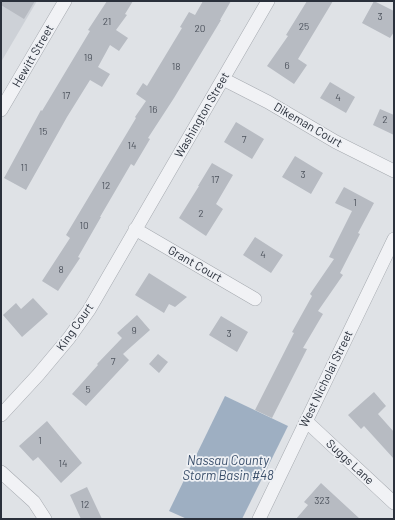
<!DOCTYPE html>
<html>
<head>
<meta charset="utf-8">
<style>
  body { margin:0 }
  #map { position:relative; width:395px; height:520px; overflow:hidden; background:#dfe2e6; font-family:Barlow,sans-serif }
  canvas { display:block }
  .frame { position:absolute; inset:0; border:2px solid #2a303b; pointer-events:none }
</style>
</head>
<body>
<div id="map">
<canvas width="395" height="520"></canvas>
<div class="frame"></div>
</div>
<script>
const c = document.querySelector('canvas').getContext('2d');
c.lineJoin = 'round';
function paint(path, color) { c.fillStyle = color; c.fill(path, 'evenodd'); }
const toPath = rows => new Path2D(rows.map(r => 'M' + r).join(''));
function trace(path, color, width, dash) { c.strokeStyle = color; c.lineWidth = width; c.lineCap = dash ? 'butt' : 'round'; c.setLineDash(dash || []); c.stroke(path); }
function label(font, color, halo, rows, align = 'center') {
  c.font = font + ' Barlow,sans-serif'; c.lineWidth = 3.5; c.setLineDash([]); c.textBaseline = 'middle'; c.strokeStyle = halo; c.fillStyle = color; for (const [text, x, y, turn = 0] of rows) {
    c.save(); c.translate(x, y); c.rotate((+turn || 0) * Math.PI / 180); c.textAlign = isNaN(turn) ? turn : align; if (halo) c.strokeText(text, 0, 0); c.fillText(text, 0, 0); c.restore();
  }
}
paint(toPath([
  [1,1,37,1,1,62]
]), '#cdd1d7');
paint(toPath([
  [225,396,288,426,242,519,187,519,169,511]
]), '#9eafc2');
paint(toPath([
  [1,1,35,1,24,19,1,5],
  [107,1,133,1,125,14,127,15,116,30,128,38,119,51,110,45,98,67,110,74,102,87,90,80,67,117,26,190,4,178,41,110,42,111,90,31,88,30],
  [203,1,231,1,220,20,221,20,174,98,148,138,150,139,134,166,131,164,100,217,101,217,78,257,80,258,58,291,42,281,70,238,66,235,136,118,135,117,146,101,136,94,143,83,147,86,182,28,180,27,189,12,195,15],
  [307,1,333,1,298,59,307,65,294,84,267,66,288,36,286,35],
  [374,1,394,11,394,32,390,38,362,23],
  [330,82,355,97,346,113,320,98],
  [380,109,394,115,394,135,373,125],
  [236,122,264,139,252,159,224,142],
  [295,156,323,173,311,194,282,177],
  [212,163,233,175,216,204,223,209,206,236,179,218,199,186,198,186],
  [344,187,374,203,358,233,360,234,340,273,343,275,318,311,323,314,303,348,307,349,272,418,255,410,294,333,292,332,312,296,310,294,334,259,329,257,352,211,335,203],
  [255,237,283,255,271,273,243,255],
  [149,273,187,297,175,307,169,304,164,313,135,295],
  [33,298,48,314,22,337,3,315,16,303,21,309],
  [137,315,150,330,123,354,129,360,86,406,72,394,98,365,97,364,122,338,117,333],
  [221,316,248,332,237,352,209,335],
  [158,354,168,362,159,373,149,364],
  [374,392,386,406,378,414,394,432,394,459,364,426,361,429,348,415],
  [47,421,82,463,61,483,38,457,33,461,19,446],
  [321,483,360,519,296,519,308,505,304,502],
  [87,487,102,519,81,519,70,495]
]), '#b7bbc2');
const street = toPath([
  [223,79,268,102,336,142,394,171],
  [1,110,65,1],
  [135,229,255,299],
  [1,415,38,375,69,338,89,310,268,1],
  [306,421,394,503],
  [1,472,34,502,45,519],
  [259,519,394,239]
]);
trace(street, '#a5a9af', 14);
trace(street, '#f1f2f5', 13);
label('10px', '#4d535d', null, [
  ["3",380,17],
  ["21",107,22],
  ["25",304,27],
  ["20",200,29],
  ["19",88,58],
  ["6",287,66],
  ["18",176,67],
  ["17",66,96],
  ["4",338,98],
  ["16",153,110],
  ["2",385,120],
  ["15",43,132],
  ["7",244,140],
  ["14",132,146],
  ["11",24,168],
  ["3",303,175],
  ["17",215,180],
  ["12",106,186],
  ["1",355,203],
  ["2",201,214],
  ["10",84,226],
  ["4",263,255],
  ["8",61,270],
  ["9",134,331],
  ["3",229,334],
  ["7",113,362],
  ["5",88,390],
  ["1",40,441],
  ["14",63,464],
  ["323",322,501],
  ["12",85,505]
]);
label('12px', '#2a303b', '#eef0f4', [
  ["Hewitt Street",33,56,-60],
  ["Washington Street",202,115,-60],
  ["Dikeman Court",308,125,30],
  ["Grant Court",195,264,30],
  ["King Court",75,327,-55],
  ["West Nicholai Street",326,379,-64],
  ["Suggs Lane",350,462,43]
]);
label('italic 13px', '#394e6a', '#eef0f4', [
  ["Nassau County",228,461],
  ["Storm Basin #48",228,476]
]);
</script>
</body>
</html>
